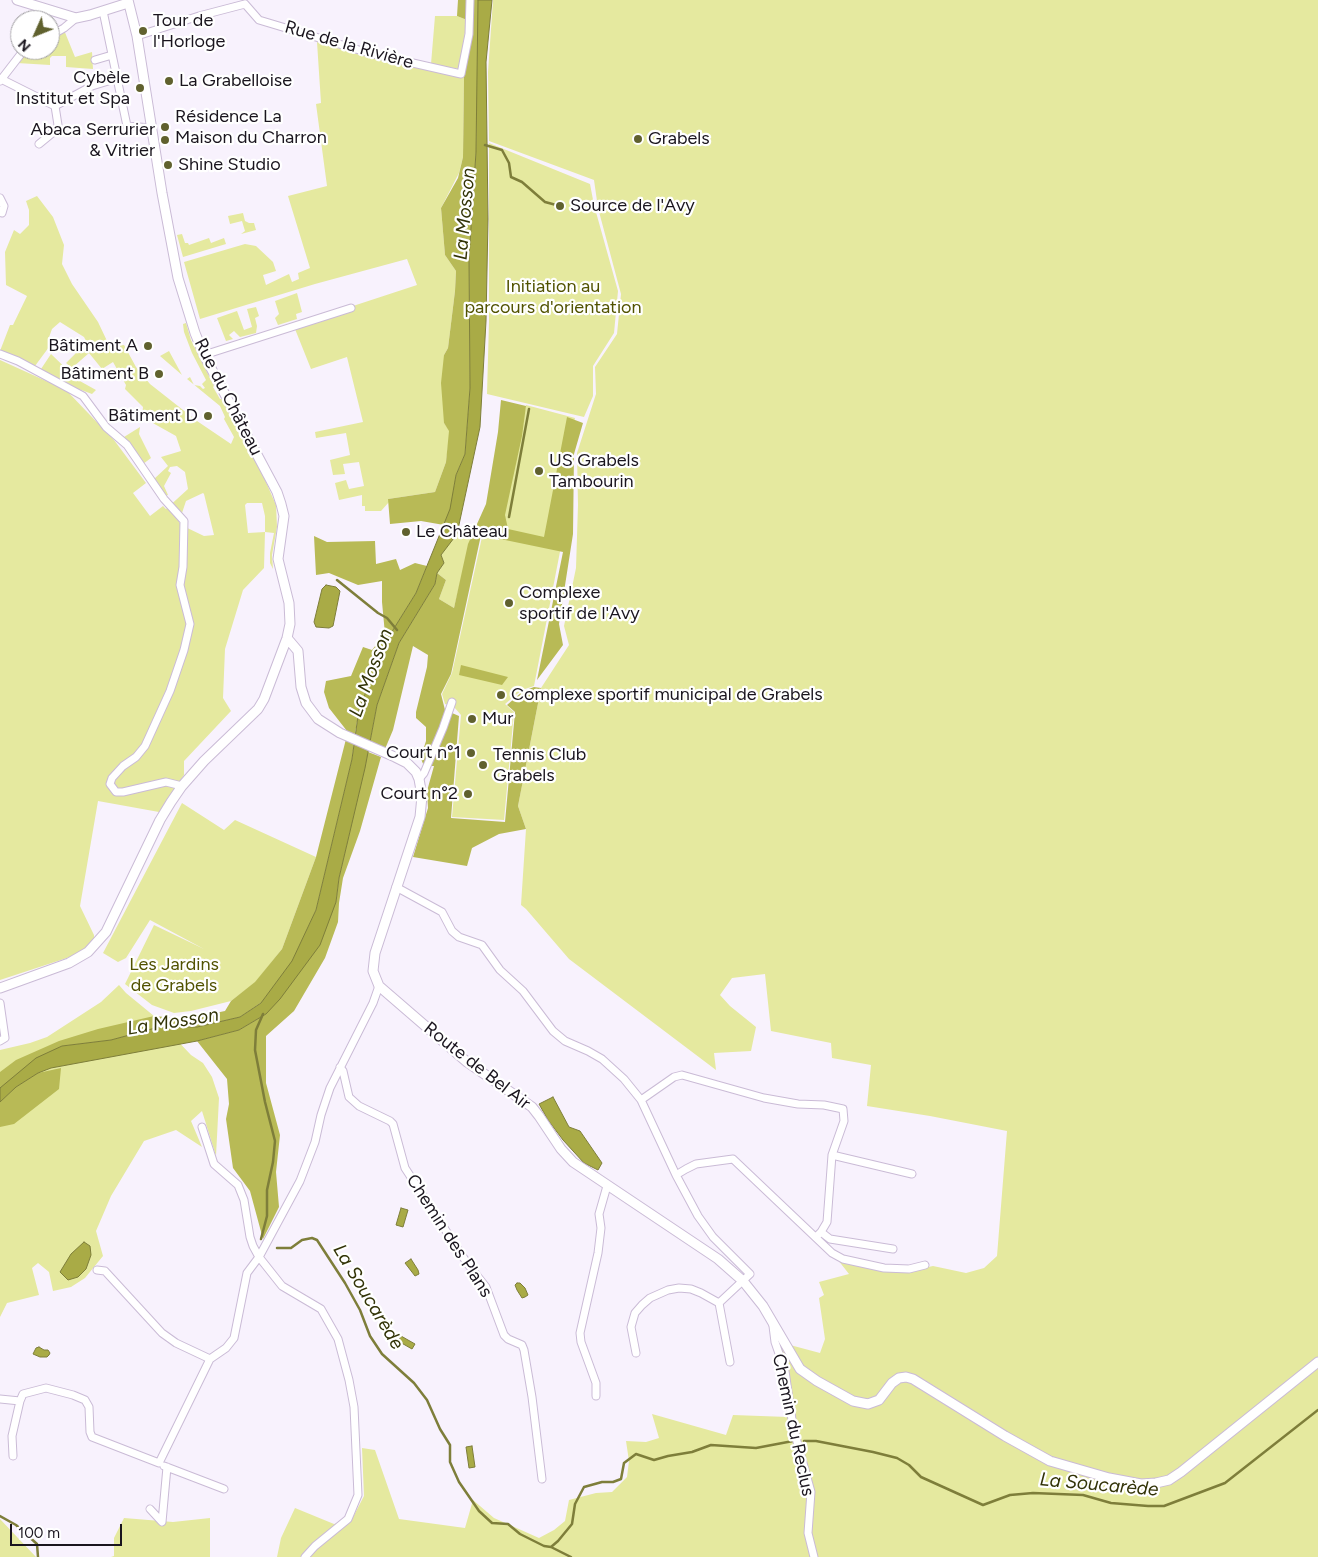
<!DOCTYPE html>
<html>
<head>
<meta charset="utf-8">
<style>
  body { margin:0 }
  #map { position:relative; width:1318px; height:1557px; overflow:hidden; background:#f8f2fd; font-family:Figtree,sans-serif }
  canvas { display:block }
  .north { position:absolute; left:10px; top:10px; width:50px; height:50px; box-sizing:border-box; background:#fff; border:1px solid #a3a1a5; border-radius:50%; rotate:226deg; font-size:14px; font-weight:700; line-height:20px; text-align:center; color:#1a151e }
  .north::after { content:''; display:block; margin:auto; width:18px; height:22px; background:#60612e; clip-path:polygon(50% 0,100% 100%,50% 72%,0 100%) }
  .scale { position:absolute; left:10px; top:1524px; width:112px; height:22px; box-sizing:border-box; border:2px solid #1a151e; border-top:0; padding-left:6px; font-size:15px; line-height:18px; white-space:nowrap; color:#1a151e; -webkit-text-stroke:4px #fff; paint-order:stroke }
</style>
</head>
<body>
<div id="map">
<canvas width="1318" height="1557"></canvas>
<div class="north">N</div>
<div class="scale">100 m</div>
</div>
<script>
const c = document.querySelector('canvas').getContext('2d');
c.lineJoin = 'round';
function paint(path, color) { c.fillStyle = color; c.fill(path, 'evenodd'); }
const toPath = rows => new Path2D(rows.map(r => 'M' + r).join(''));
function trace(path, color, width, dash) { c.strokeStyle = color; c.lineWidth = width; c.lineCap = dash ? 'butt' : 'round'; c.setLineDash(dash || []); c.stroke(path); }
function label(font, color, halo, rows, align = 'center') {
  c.font = font + ' Figtree,sans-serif'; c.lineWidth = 4.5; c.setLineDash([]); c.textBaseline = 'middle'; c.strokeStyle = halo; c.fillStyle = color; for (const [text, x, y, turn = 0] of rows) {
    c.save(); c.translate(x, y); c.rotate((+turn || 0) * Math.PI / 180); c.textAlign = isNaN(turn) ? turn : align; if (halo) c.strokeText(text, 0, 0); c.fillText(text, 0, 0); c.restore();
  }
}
paint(toPath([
  [493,0,1318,0,1318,1557,277,1557,281,1538,295,1508,334,1524,352,1519,364,1496,362,1448,375,1450,399,1519,465,1528,473,1500,494,1518,539,1538,554,1530,565,1521,569,1500,596,1493,612,1492,627,1477,629,1461,626,1441,646,1442,659,1438,652,1414,726,1435,733,1415,788,1417,784,1381,773,1347,790,1345,820,1353,825,1339,819,1298,824,1295,819,1282,849,1274,838,1260,885,1270,910,1271,933,1266,966,1273,984,1268,997,1256,1007,1131,930,1116,867,1106,871,1065,832,1058,831,1043,771,1031,765,974,732,978,720,995,730,1006,756,1027,751,1051,714,1053,716,1070,569,959,526,909,521,905,526,829,518,806,541,688,569,645,564,626,576,568,578,505,577,453,596,394,595,367,617,334,621,294,598,208,594,180,489,141,488,72],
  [435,16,457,16,467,20,459,69,431,64],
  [64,30,75,57,92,52,93,69,66,67,66,56,52,56,50,58,50,65,17,63,24,52,28,50,50,50,50,38],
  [317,42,367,57,464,76,463,157,459,173,441,208,445,255,456,271,455,291,448,348,444,355,444,423,450,431,446,462,435,492,388,499,389,502,381,511,365,511,365,506,362,506,362,495,339,500,335,483,346,480,349,489,364,486,359,462,343,464,345,474,333,475,330,460,350,455,346,433,316,438,315,432,363,422,347,357,311,369,295,329,353,306,417,285,407,259,315,284,200,319,184,262,245,244,256,246,273,262,276,271,263,275,266,285,289,274,292,282,299,279,298,273,310,268,288,196,327,186,316,104,321,103],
  [489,143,590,184,594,205,618,291,614,333,593,366,593,396,584,417,487,394,489,321],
  [37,196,53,217,64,245,62,264,72,284,98,322,108,343,115,346,124,345,136,367,150,384,197,421,231,444,234,437,224,419,225,417,220,406,187,379,190,377,194,385,200,386,203,389,205,388,202,384,206,380,192,353,184,332,183,324,186,323,191,340,214,386,213,387,220,399,222,399,260,468,269,489,276,505,277,527,272,555,273,569,270,563,270,553,274,533,265,532,264,568,243,590,225,649,223,698,231,711,184,761,184,775,159,812,98,801,80,906,94,935,94,940,79,954,0,980,0,360,66,390,114,440,146,483,133,493,150,516,163,506,166,509,188,489,185,472,177,466,170,467,168,471,171,473,164,486,168,495,165,496,154,479,168,466,161,457,181,451,176,436,142,417,143,407,125,389,126,385,113,362,102,369,89,353,72,368,66,363,81,348,88,345,84,337,60,322,52,329,48,340,49,347,35,366,8,353,0,351,10,325,13,325,27,296,6,285,5,252,14,230,20,234,29,225,29,210,26,201],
  [203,493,204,494,214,535,204,536,181,525,179,522,186,501],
  [247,503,262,503,265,516,265,532,248,533,245,505],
  [243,213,245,221,249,223,254,223,256,230,241,234,245,231,242,221,230,224,228,216],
  [182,234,185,243,188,243,189,245,209,238,211,243,224,238,226,244,183,257,177,235],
  [297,293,302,312,296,314,297,319,278,325,275,318,279,314,275,301],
  [256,307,259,316,255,318,257,326,256,333,240,337,234,331,229,335,233,339,226,341,217,318,237,311,244,330,252,327,247,309],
  [169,351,182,375,160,356],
  [51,354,78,380,96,390,92,394,73,387,41,369],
  [526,405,575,418,568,450,564,531,534,686,522,690,505,704,514,712,504,820,452,817,461,715,454,707,445,704,442,694,452,673,482,537,499,540],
  [140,427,139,434,151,458,143,464,124,437],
  [457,532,472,534,454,608,439,599,446,580,437,573,444,563,441,555],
  [182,803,224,830,235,820,316,857,282,949,255,983,231,1001,191,1011,174,1013,152,1005,125,984,154,925,204,949,150,920,126,958,118,962,103,953],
  [119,985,126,993,154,1016,191,1055,203,1063,212,1077,219,1098,216,1156,202,1111,191,1121,202,1147,176,1130,144,1141,111,1196,96,1231,103,1256,85,1278,71,1287,53,1291,49,1272,38,1263,32,1268,39,1295,7,1303,0,1317,0,1050,30,1043,47,1037,101,1002],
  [124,1518,173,1522,210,1518,210,1557,111,1557,114,1556,114,1538],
  [0,1519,36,1557,0,1557]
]), '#e5e99f');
paint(toPath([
  [458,0,466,0,467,20,457,16],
  [472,0,478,0,478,79,476,152,469,258,470,388,465,454,456,475,451,509,444,525,421,521,390,524,388,499,435,492,446,462,449,431,444,423,441,383,444,355,448,348,455,291,456,271,445,255,441,208,458,178,463,157,464,76,472,27],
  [501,400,526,406,522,436,505,515,508,529,544,537,567,417,583,423,574,454,573,534,559,624,563,645,537,680,563,552,481,535,451,674,441,694,445,710,459,716,451,818,505,822,515,712,507,705,523,691,534,687,541,688,518,806,526,829,499,834,472,848,467,866,413,857,428,808,427,791,434,766,424,766,418,752,423,750,426,741,426,727,416,718,416,712,427,667,428,655,413,646,393,730,385,749,370,742,377,705,399,643,435,584,437,573,446,580,439,599,454,608,468,544,486,504,498,432],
  [314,536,327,542,375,541,376,564,396,559,400,570,415,563,427,566,416,593,388,638,359,709,355,734,347,731,329,708,324,692,326,681,351,676,363,647,372,650,385,634,382,602,382,581,358,585,329,573,316,575],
  [461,665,508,677,502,685,459,675],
  [346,739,354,742,352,759,316,910,293,961,262,1002,240,1017,197,1027,159,1027,111,1040,62,1046,0,1088,0,1072,16,1060,59,1041,98,1029,154,1016,186,1019,225,1011,231,1001,255,982,282,949,316,857],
  [368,752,381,757,360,831,343,878,339,903,338,922,325,958,294,1011,266,1036,266,1083,280,1135,276,1172,279,1207,263,1239,250,1191,233,1168,226,1119,229,1104,227,1079,197,1041,239,1030,266,1014,336,902,339,878],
  [61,1068,59,1089,14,1124,0,1127,0,1102,16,1087,38,1073]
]), '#b8ba56');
const water = toPath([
  [478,0,492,0,486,62,488,219,486,321,480,427,457,534,441,555,444,563,437,573,435,584,399,643,377,705,365,768,339,878,336,902,320,945,280,999,266,1014,239,1030,197,1041,51,1068,38,1073,16,1087,0,1102,0,1088,36,1058,62,1046,111,1040,159,1027,197,1027,240,1017,261,1003,292,961,316,910,352,759,359,709,388,638,416,593,450,509,456,475,465,454,470,388,469,258,476,152,478,0],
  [326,585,336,587,340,591,333,626,329,628,316,627,314,622,322,589,326,585],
  [553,1097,569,1127,580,1131,602,1163,598,1170,584,1163,563,1140,548,1120,539,1104,553,1097],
  [401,1208,408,1210,403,1227,396,1225,401,1208],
  [84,1242,90,1246,91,1255,86,1269,78,1277,68,1280,60,1272,71,1254,84,1242],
  [411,1259,418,1270,419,1274,415,1276,405,1263,411,1259],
  [517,1283,520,1283,525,1288,528,1295,525,1297,522,1298,517,1290,515,1285,517,1283],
  [401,1336,415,1344,412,1349,398,1341,401,1336],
  [39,1347,44,1350,48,1350,50,1353,49,1355,47,1357,40,1357,33,1354,36,1348,39,1347],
  [472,1446,475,1467,469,1468,466,1447,472,1446]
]);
paint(water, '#a9ab46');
trace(water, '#7e7e3a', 1);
trace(toPath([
  [485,145,502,150,509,163,511,177,522,182,545,202,560,206],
  [509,517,529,409],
  [337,580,378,613,387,618,397,630],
  [261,1239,267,1216,267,1190,273,1162,275,1141,265,1102,255,1050,256,1030,263,1014],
  [277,1248,291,1248,302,1240,312,1238,317,1240,345,1283,360,1310,370,1336,382,1354,414,1383,427,1400,440,1429,450,1445,450,1462,459,1482,479,1511,492,1523,508,1524,520,1534,544,1546,551,1547,558,1541,572,1524,575,1504,584,1487,602,1482,613,1482,621,1479,624,1463,636,1454,654,1460,668,1456,692,1452,711,1445,756,1448,793,1441],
  [804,1441,816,1441,873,1452,897,1458,909,1465,921,1477,983,1505,1010,1495,1033,1493,1083,1495,1111,1503,1148,1506,1164,1506,1225,1483,1318,1410],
  [0,1516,16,1525,37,1544,38,1557],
  [551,1547,571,1557]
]), '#7e7e3a', 2.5);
const minor = toPath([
  [245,4,259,20,369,53,461,74,469,34,470,0],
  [103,11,127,126,151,128],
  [50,36,64,28,76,18],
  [137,36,199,16,245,4],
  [95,60,112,55],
  [1,79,55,106,58,125,56,130,39,144],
  [0,81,24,50],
  [55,106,92,86,118,78],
  [0,198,4,206,2,213],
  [0,354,18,361,83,396,106,427,127,445,164,499,184,521,183,567,180,585,190,624,184,650,170,691,145,746,136,757,123,766,112,778,110,784,116,792,123,792,166,782,182,786],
  [204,355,351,308],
  [419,779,424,773,443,728,452,702],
  [396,887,442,912,452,931,459,937,482,945,500,970,523,991,553,1031,565,1041,588,1051,602,1059,624,1079,641,1100,676,1175,698,1216,713,1237,750,1274,719,1303,701,1293,691,1289,679,1288,668,1290,650,1298,642,1305,635,1313,631,1327,636,1353],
  [0,1003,5,1038,0,1041],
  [340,1067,343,1071,349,1097,359,1106,390,1121,393,1124,405,1168,467,1263,486,1287,504,1335,508,1339,522,1345,524,1350,532,1397,542,1479],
  [641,1100,674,1077,682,1075,764,1098,798,1104,824,1105,843,1109,844,1121,832,1155,827,1222,821,1232,816,1237],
  [832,1155,912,1174],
  [676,1175,686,1169,696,1164,733,1159,832,1253,843,1259,884,1268,909,1269,925,1265],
  [821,1232,830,1239,893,1249],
  [97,1270,105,1271,162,1333,176,1343,210,1359],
  [719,1303,730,1362],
  [773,1326,775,1342,785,1371,793,1427,811,1492,808,1533,814,1557],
  [596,1396,596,1383,581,1342,580,1333,598,1253,601,1228,599,1214,607,1186],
  [0,1399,20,1401,23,1394,46,1388,73,1395,85,1400,89,1407,90,1432,92,1437,159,1463,210,1359,226,1348,234,1338,247,1273,259,1257,253,1246,250,1237,244,1200,238,1185,214,1164,202,1127],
  [13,1456,12,1436,20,1401],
  [164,1466,224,1489],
  [150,1509,162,1522,167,1467],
  [305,1557,315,1546,348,1519,358,1495,354,1407,349,1380,338,1339,321,1309,282,1286,259,1257,300,1181,315,1142,321,1115,330,1088,373,1003,379,986]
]);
const tertiary = toPath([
  [17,0,76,18,90,15,128,3],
  [287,638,298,651,301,687,306,703,318,719,340,733,395,757,407,763,416,772,419,779,422,796,420,817,375,953,373,971,379,986,467,1062,532,1107,539,1116,561,1149,573,1162,718,1259,743,1281,763,1306,800,1369,817,1381,853,1401,868,1404,879,1400,892,1383,899,1378,906,1377,913,1379,1005,1436,1050,1461,1109,1478,1141,1484,1156,1483,1169,1480,1181,1472,1318,1362],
  [0,988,69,963,88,952,106,932,160,820,171,802,182,786,204,761,258,709,264,699,287,638,290,624,289,603,278,559,284,516,281,504,277,492,204,355,195,333,178,278,162,193,137,36,128,0]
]);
trace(minor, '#cabbd6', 9);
trace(tertiary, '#cabbd6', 11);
trace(minor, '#fff', 7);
trace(tertiary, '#fff', 9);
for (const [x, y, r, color] of [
  [143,31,5,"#60612e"],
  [169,81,5,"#60612e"],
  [140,88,5,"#60612e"],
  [165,127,5,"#60612e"],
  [638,139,5,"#60612e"],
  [165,140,5,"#60612e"],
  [168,165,5,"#60612e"],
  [560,206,5,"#60612e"],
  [148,346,5,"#60612e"],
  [159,374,5,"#60612e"],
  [208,416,5,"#60612e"],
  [539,471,5,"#60612e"],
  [406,532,5,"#60612e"],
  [509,603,5,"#60612e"],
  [501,695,5,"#60612e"],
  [472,719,5,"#60612e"],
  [471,753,5,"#60612e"],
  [483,765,5,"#60612e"],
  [468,794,5,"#60612e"]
]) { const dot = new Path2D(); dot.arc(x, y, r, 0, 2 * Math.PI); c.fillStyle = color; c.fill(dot); trace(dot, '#fff', 2); }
label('18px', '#1a151e', '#fff', [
  ["Tour de",153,21],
  ["l'Horloge",153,42],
  ["Cybèle",130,78,"right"],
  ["Institut et Spa",130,99,"right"],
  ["La Grabelloise",179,81],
  ["Résidence La",175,117],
  ["Maison du Charron",175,138],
  ["Abaca Serrurier",155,130,"right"],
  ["& Vitrier",155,151,"right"],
  ["Grabels",648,139],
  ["Shine Studio",178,165],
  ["Source de l'Avy",570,206],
  ["Bâtiment A",138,346,"right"],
  ["Bâtiment B",149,374,"right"],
  ["Bâtiment D",198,416,"right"],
  ["US Grabels",549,461],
  ["Tambourin",549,482],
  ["Le Château",416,532],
  ["Complexe",519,593],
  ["sportif de l'Avy",519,614],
  ["Complexe sportif municipal de Grabels",511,695],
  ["Mur",482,719],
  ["Court n°1",461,753,"right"],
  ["Tennis Club",493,755],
  ["Grabels",493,776],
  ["Court n°2",458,794,"right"]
], 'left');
label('18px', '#1a151e', '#fff', [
  ["Rue de la Rivière",349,45,16],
  ["Rue du Château",228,397,63],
  ["Route de Bel Air",477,1066,38],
  ["Chemin des Plans",449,1236,57],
  ["Chemin du Reclus",793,1425,78]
]);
label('18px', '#515200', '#fff', [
  ["Initiation au",553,287],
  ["parcours d'orientation",553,308],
  ["Les Jardins",174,965],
  ["de Grabels",174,986]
]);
label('italic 19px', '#323307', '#fff', [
  ["La Mosson",465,214,-85],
  ["La Mosson",371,673,-70],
  ["La Mosson",173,1022,-9],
  ["La Soucarède",368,1297,59],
  ["La Soucarède",1099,1485,5]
]);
</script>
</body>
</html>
